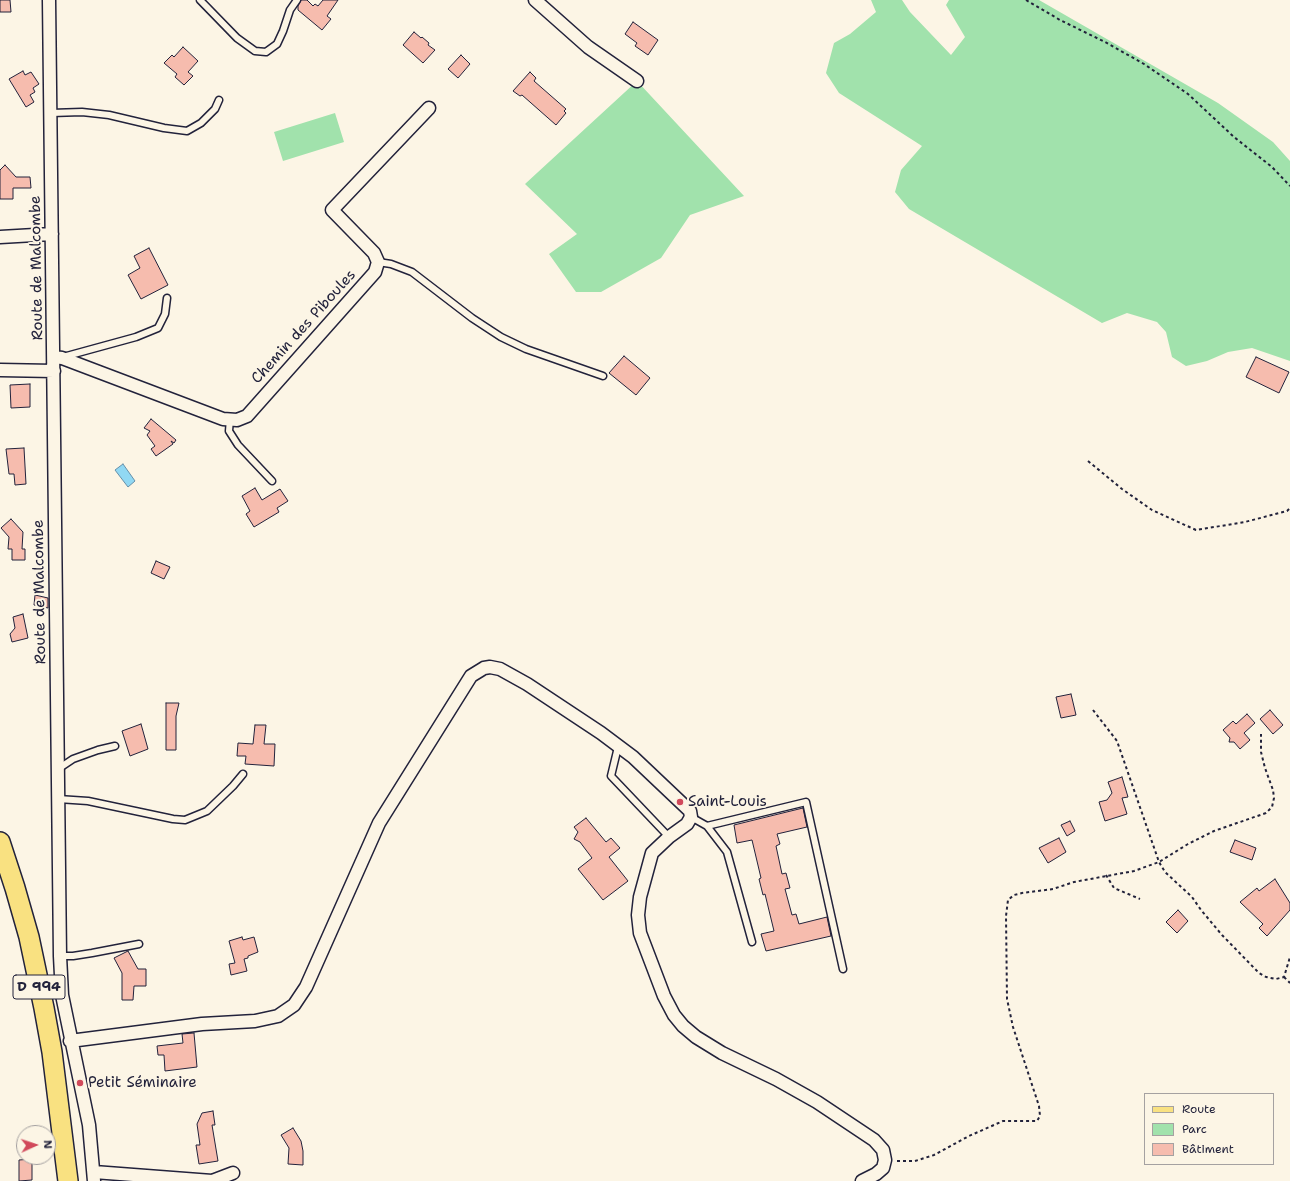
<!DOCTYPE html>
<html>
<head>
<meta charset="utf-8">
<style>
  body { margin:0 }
  #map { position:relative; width:1290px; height:1181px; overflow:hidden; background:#fcf5e5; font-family:"Shantell Sans",sans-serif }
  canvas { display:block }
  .legend { position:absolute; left:1144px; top:1093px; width:130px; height:72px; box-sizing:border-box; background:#fcf5e5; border:1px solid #a5a1a1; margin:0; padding:5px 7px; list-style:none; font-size:12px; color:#22223b }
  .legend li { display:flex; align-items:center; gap:8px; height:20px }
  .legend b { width:20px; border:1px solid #a5a1a1 }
  .north { position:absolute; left:16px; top:1125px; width:40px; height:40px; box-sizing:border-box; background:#fcf5e5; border:1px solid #a5a1a1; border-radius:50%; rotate:87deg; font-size:11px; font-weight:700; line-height:16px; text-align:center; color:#22223b }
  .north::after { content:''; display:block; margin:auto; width:14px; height:18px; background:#d1495b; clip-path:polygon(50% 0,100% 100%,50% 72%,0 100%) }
</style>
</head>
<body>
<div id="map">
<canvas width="1290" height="1181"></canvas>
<ul class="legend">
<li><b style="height:5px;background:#f9e181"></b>Route</li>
<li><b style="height:11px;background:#a1e2ac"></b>Parc</li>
<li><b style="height:11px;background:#f6bcae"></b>Bâtiment</li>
</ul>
<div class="north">N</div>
</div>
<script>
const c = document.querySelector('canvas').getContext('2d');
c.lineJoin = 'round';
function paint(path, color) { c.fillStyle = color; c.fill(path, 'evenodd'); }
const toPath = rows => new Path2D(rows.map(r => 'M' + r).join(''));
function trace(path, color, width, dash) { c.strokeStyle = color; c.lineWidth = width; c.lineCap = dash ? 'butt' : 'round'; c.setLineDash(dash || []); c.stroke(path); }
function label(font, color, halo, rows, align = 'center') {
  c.font = font + ' "Shantell Sans",sans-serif'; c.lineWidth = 4; c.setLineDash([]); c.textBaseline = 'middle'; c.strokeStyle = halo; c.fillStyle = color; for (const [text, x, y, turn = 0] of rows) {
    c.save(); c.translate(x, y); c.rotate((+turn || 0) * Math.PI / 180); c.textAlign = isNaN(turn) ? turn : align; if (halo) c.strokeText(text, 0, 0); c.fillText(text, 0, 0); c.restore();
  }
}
paint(toPath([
  [871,0,902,0,910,12,951,55,965,37,946,5,949,0,1039,0,1218,103,1273,142,1290,161,1290,361,1252,348,1228,352,1207,361,1186,366,1172,357,1166,332,1157,322,1127,313,1102,323,909,209,895,192,901,170,922,146,839,93,826,73,834,43,850,34,876,12],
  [637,81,744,196,690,215,661,258,601,292,576,292,549,254,577,234,525,184],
  [335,113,344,142,283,161,274,132]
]), '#a1e2ac');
const water = toPath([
  [123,464,135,481,128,487,115,470,123,464]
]);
paint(water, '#91d8f3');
trace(water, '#658fa9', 1);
const building = toPath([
  [0,0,10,0,11,12,0,12,0,0],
  [301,0,307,0,313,6,315,4,318,6,323,0,338,0,327,16,331,19,322,30,298,10,298,6,301,0],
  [633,22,658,40,648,55,635,46,637,43,625,34,633,22],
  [414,32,421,38,422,37,429,43,428,45,435,50,423,63,403,45,414,32],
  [183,47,198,61,188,72,193,76,184,85,175,77,177,74,164,63,172,55,174,57,183,47],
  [461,55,470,64,458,78,448,69,461,55],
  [23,71,25,75,31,72,39,84,33,88,35,92,30,95,34,102,26,107,9,79,23,71],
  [530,72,536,78,534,81,566,109,564,111,566,113,556,125,522,95,520,96,513,91,530,72],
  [5,165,16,177,30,177,31,188,13,188,13,199,0,199,0,170,5,165],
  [149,248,168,285,141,299,128,275,140,268,134,256,149,248],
  [624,356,650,378,636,395,609,373,624,356],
  [1256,357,1289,372,1279,393,1246,377,1256,357],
  [30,384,30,407,11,408,10,385,30,384],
  [151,419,176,440,174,443,171,441,173,444,156,456,151,449,155,446,147,435,150,431,144,428,151,419],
  [24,448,26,484,15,485,14,474,9,474,6,449,24,448],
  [255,488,262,500,280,489,288,501,277,508,279,512,254,527,246,514,250,511,242,496,255,488],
  [11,519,23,532,22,549,25,549,25,560,12,560,12,549,8,549,9,537,1,528,11,519],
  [156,561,170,567,164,579,151,573,156,561],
  [35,595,48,598,48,608,34,605,35,595],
  [23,614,28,638,12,642,10,634,15,628,13,617,23,614],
  [1071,694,1076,715,1061,718,1056,697,1071,694],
  [166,703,179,703,176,716,176,750,166,750,166,703],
  [1270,710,1283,725,1273,734,1260,719,1270,710],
  [1247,714,1255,723,1244,733,1250,740,1240,749,1234,742,1229,742,1230,738,1223,730,1233,721,1236,724,1247,714],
  [141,724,148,749,130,756,122,731,141,724],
  [255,725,266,725,264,744,275,744,274,766,245,764,246,756,237,756,238,743,253,744,255,725],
  [1122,777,1128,797,1122,798,1127,814,1105,821,1099,802,1107,800,1112,793,1108,782,1122,777],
  [803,808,807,827,777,834,780,844,776,846,782,874,786,873,790,888,785,889,792,915,796,914,799,924,827,917,831,936,766,951,761,934,774,931,765,894,763,895,759,879,761,878,752,840,737,843,734,825,803,808],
  [586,818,606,842,611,838,620,848,609,857,628,881,603,900,578,869,592,858,580,842,574,839,578,832,574,827,586,818],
  [1070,821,1075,831,1067,836,1061,825,1070,821],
  [1059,838,1066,852,1048,863,1039,848,1059,838],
  [1235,840,1256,848,1252,860,1230,852,1235,840],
  [1275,879,1290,903,1290,910,1267,936,1259,928,1263,924,1240,902,1257,888,1259,891,1275,879],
  [1178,910,1188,921,1177,933,1166,922,1178,910],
  [242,937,243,940,254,937,258,952,248,956,248,958,244,959,247,971,231,975,229,964,235,963,229,941,242,937],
  [128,951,138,969,146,969,146,986,134,986,133,1000,122,1000,122,973,114,958,128,951],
  [194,1033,197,1067,165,1071,164,1055,158,1055,157,1046,183,1043,182,1034,194,1033],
  [213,1111,215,1125,212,1125,218,1161,199,1164,196,1145,200,1145,197,1124,202,1113,213,1111],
  [293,1128,301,1141,303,1151,303,1165,288,1164,289,1148,281,1135,293,1128],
  [32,1159,32,1180,19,1181,19,1160,32,1159]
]);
paint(building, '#f6bcae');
trace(building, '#22223b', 1);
const lane = toPath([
  [200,0,237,38,255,51,266,52,277,44,283,31,290,10,297,0],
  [51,113,82,112,109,115,164,128,187,131,201,123,215,109,219,100],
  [378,262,391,264,412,272,472,318,501,337,526,349,603,376],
  [63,357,136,337,158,328,165,314,167,298],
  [230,419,229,431,238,445,272,481],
  [618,747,611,776,669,837],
  [58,769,73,759,98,750,115,746],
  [58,799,88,801,173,819,185,820,207,811,233,786,243,774],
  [691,817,707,826,727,852,752,942],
  [707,826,806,802,843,969],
  [60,956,73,956,92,953,139,944]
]);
const street = toPath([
  [49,0,60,956,62,995,89,1125,94,1181],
  [535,0,588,47,637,81],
  [0,237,52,234],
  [54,357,62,358,223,419,237,420,247,416,375,272,378,262,374,253,332,210,429,108],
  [0,370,54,371],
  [70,1041,202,1024,255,1021,278,1016,294,1005,306,987,379,823,471,676,484,668,490,667,500,669,527,684,601,733,633,757,690,811,691,817,687,824,669,837,652,853,640,897,638,915,640,933,664,996,674,1015,683,1026,696,1037,722,1053,776,1079,817,1102,874,1140,883,1150,885,1160,883,1168,876,1174,862,1181],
  [94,1172,212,1181,233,1173]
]);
const primary = toPath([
  [0,842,15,888,29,937,44,1008,52,1052,68,1181]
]);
trace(lane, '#22223b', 9);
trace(street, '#22223b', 15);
trace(primary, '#22223b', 22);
trace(toPath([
  [1026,0,1060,20,1105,42,1144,64,1188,94,1234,137,1272,167,1290,186],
  [1088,461,1122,489,1152,510,1196,530,1245,522,1287,511,1290,508],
  [1093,710,1117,741,1159,862,1165,872,1192,897,1201,910,1222,935,1259,973,1266,977,1276,979,1284,977,1290,957],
  [1106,875,1114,888,1140,899],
  [1284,977,1290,983],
  [897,1161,915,1161,934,1155,969,1136,1003,1121,1037,1121,1040,1116,1039,1106,1013,1027,1007,999,1006,916,1008,900,1014,895,1022,893,1053,889,1074,882,1134,871,1159,862,1188,844,1214,831,1266,813,1272,807,1274,798,1273,790,1265,768,1261,752,1261,734]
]), '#22223b', 2, [3, 3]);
trace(lane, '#fcf5e5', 6);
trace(street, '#fcf5e5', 12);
trace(primary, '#f9e181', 19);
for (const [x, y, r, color] of [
  [680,802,4,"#d1495b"],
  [80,1083,4,"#d1495b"]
]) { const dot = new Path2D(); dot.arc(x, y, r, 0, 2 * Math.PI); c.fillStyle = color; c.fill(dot); trace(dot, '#fcf5e5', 1.5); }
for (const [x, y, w] of [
  [39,987,52]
]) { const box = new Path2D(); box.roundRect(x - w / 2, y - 12, w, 24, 3); c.fillStyle = '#fcf5e5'; c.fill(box); trace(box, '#22223b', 1); }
label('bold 14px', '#22223b', null, [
  ["D 994",39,987]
]);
label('15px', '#22223b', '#fcf5e5', [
  ["Route de Malcombe",37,268,-91],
  ["Chemin des Piboules",304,327,-48],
  ["Route de Malcombe",40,592,-91]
]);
label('15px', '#22223b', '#fcf5e5', [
  ["Saint-Louis",688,802],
  ["Petit Séminaire",88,1083]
], 'left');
</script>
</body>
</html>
